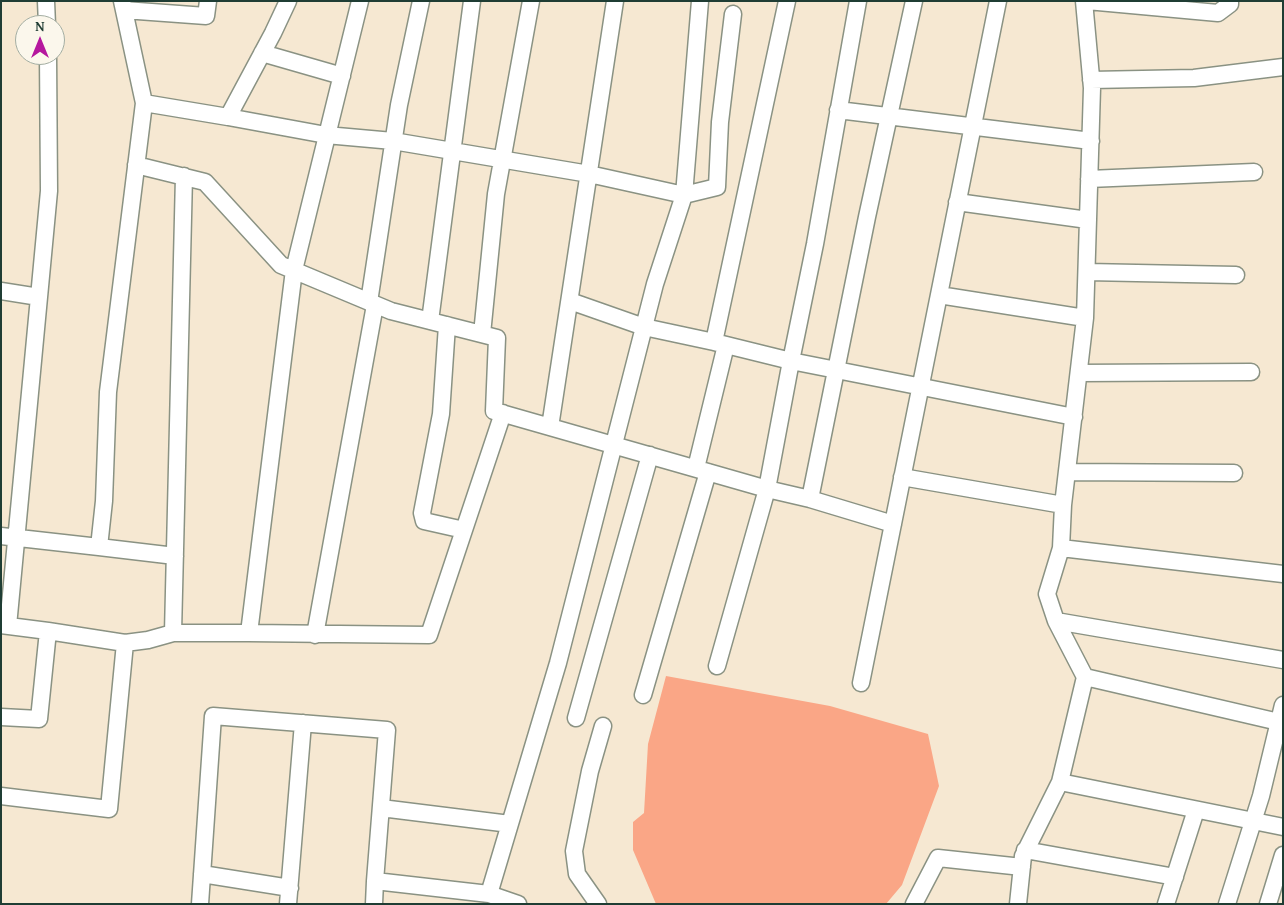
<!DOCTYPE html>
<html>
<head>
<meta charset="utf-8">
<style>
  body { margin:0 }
  #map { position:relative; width:1284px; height:905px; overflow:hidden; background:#f6e8d2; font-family:"Gentium Book Plus",serif }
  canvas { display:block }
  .frame { position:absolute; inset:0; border:2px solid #1f3d34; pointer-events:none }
  .north { position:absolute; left:15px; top:15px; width:50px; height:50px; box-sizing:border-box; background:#fbf7ec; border:1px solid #a3ada2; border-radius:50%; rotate:0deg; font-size:14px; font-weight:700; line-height:20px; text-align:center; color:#1f3d34 }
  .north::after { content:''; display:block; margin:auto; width:18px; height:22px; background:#b5179e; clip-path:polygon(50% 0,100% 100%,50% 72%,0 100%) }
</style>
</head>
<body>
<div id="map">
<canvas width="1284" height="905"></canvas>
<div class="frame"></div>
<div class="north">N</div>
</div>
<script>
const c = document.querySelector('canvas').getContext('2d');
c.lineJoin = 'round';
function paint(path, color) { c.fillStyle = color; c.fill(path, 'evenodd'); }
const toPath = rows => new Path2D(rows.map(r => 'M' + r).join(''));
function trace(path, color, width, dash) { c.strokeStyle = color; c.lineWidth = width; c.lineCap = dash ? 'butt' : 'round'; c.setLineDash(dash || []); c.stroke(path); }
paint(toPath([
  [666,676,830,706,928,734,939,786,902,885,886,904,656,904,633,850,633,822,644,813,648,744]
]), '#faa686');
const minor = toPath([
  [46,1,47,25],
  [122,1,144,103],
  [360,1,294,270,249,633,429,635,503,413],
  [1087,1,1218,13,1230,4,1230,1],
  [124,10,206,16,208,1],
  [262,53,342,76],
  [1091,80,1194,78,1283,67],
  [838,110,1091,141],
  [228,117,326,135,393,141,589,174,684,195,700,1],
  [136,165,205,182,281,265,391,311,497,338,494,411,767,489,791,361,1074,417],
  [1089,179,1254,172],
  [957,202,1088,220],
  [1087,272,1236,275],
  [1,291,39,297],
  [939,295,1085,318],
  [570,301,644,327,714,342,787,1],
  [369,302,399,105,421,1],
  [430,321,472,1],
  [447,325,441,414,422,513,424,521,464,530],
  [482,334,496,194,531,1],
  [714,342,791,361,815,244,858,1],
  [1079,373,1251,372],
  [550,427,615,1],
  [696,468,726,345],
  [1067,472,1234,473],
  [902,477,1063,505],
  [810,499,893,524],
  [1,536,99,547,104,501,108,392,144,103,228,117,273,33,288,1],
  [99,547,175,556],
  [1061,548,1283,574],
  [1056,621,1047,594,1061,548,1063,505,1085,318,1092,88,1084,1],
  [1,625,48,631],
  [8,626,49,191,48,55],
  [173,633,184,176],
  [315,635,375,305],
  [717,666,767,489,810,499,867,217,914,1],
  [1085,677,1283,723],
  [861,683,998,1],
  [643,695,708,472],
  [1,717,39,719,48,631,125,643],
  [576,718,650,455],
  [1060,782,1283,827],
  [1,796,109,809,125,643,148,640,173,633,249,633],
  [381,808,510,824],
  [1025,850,1175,877],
  [202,874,290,888],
  [489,894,518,904],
  [200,904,213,716,387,730,375,881],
  [288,904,303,723],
  [374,904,375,881,489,894,558,663,655,284,684,195,717,187,720,122,733,14],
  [598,904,577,874,574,851,590,771,603,726],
  [914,904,938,858,1022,867],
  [1018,904,1023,856,1060,782,1085,677,1056,621,1283,660],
  [1166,904,1196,810],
  [1227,904,1261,796,1283,705],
  [1268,904,1283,855]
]);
trace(minor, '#8a9283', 19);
trace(minor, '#fff', 16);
</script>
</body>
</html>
